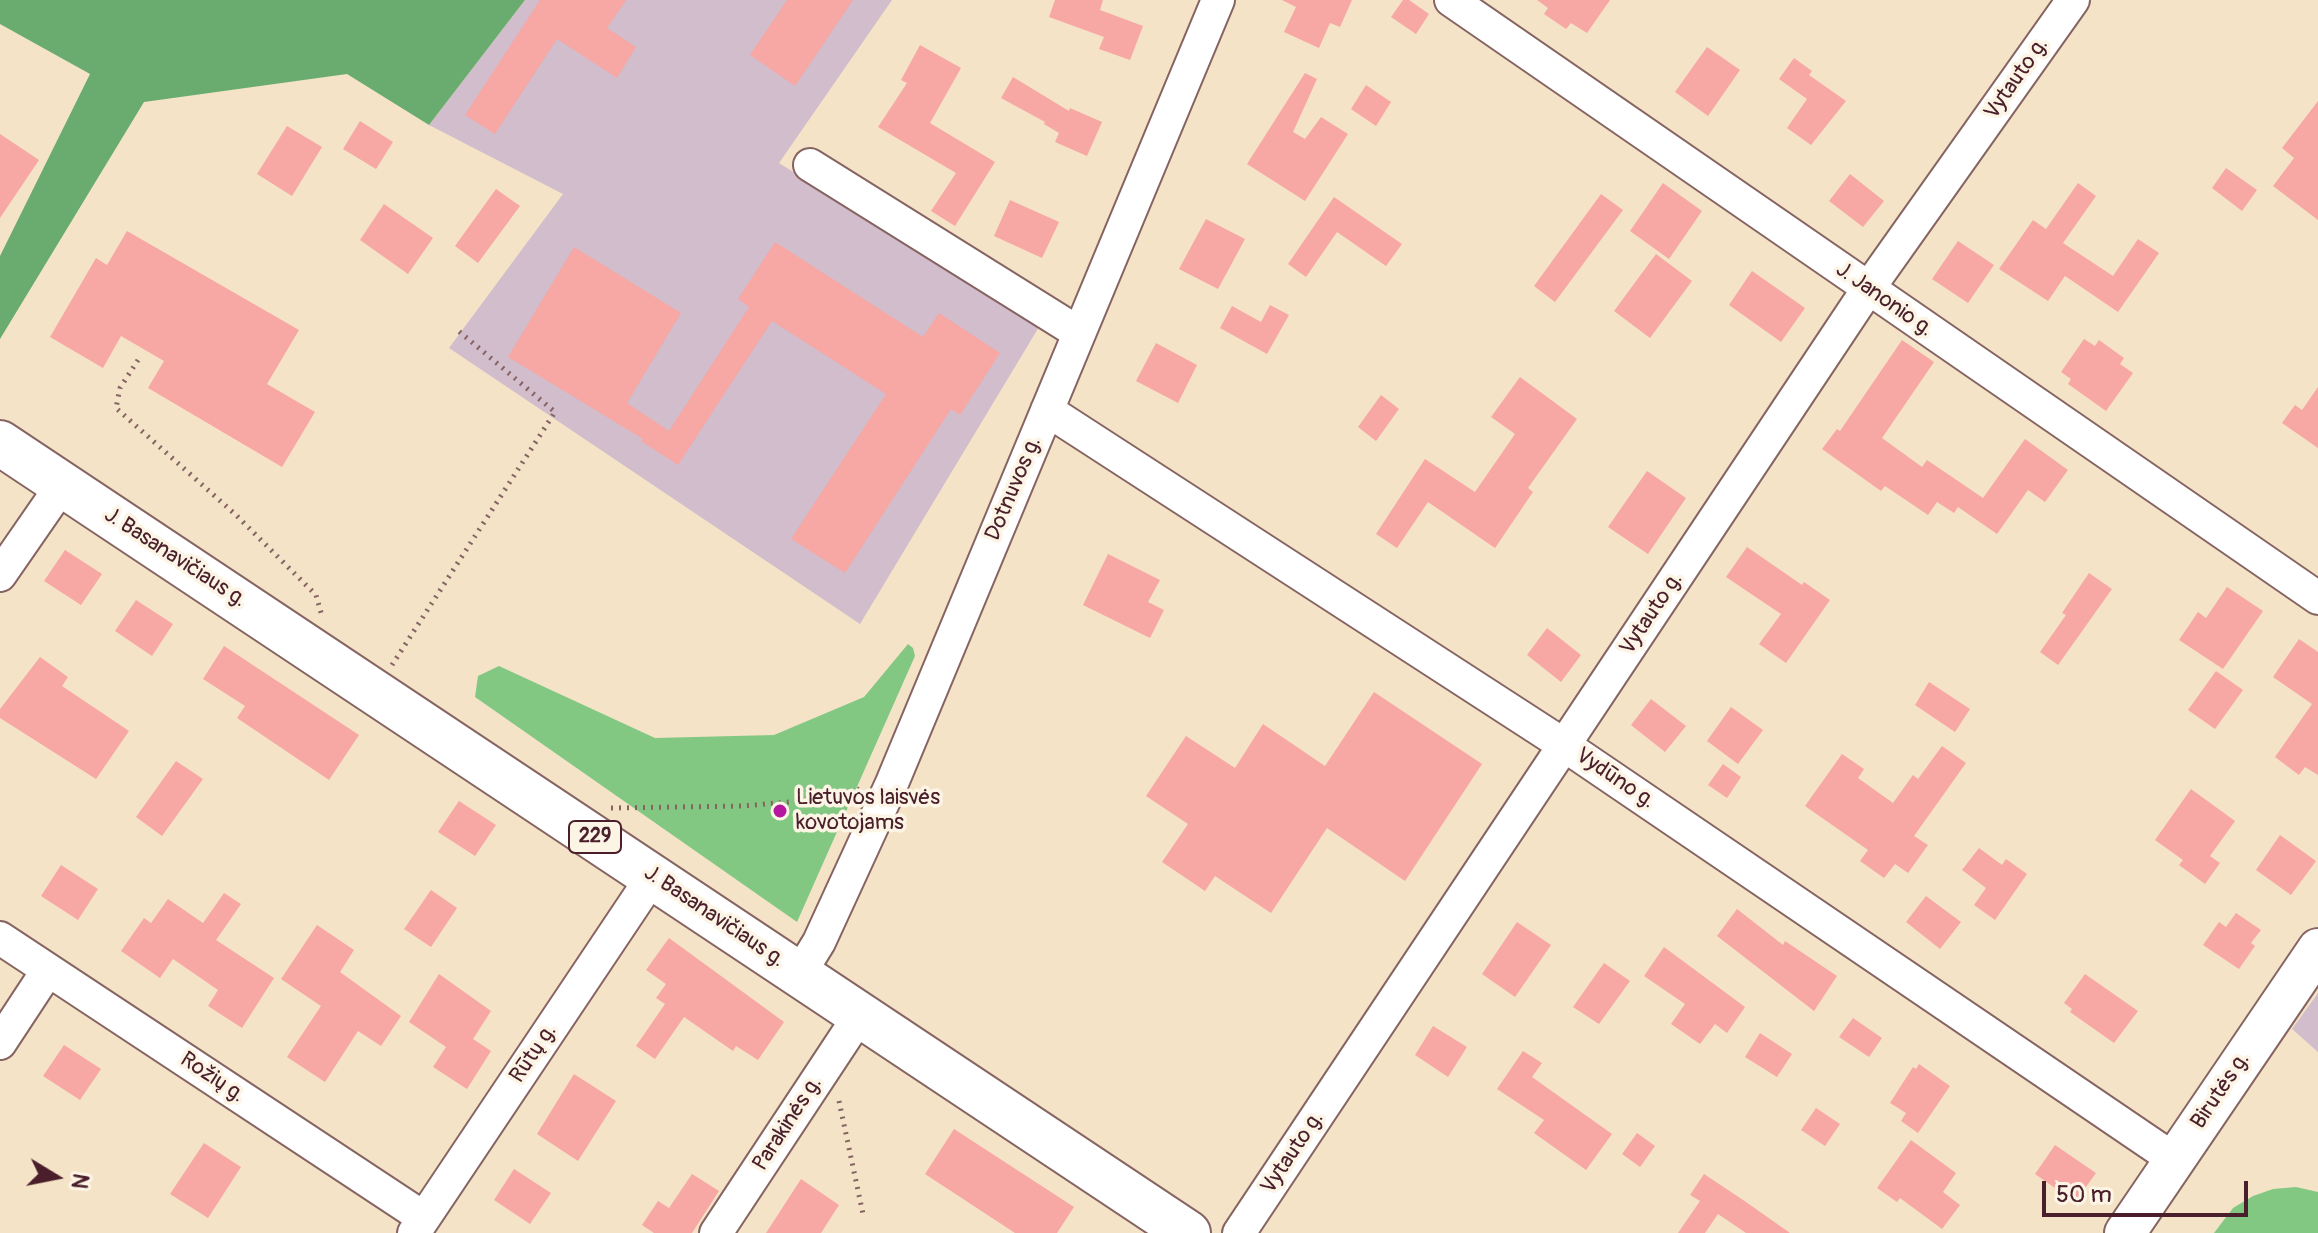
<!DOCTYPE html>
<html>
<head>
<meta charset="utf-8">
<style>
  body { margin:0 }
  #map { position:relative; width:2318px; height:1233px; overflow:hidden; background:#f5e3c8; font-family:Pangolin,sans-serif }
  canvas { display:block }
  .north { position:absolute; left:16px; top:1137px; width:80px; height:80px; -webkit-text-stroke:6px #fcf5e5; paint-order:stroke; rotate:100deg; font-size:22px; font-weight:700; line-height:32px; text-align:center; color:#4a1f2b }
  .north::after { content:''; display:block; margin:auto; width:28px; height:36px; background:#4a1f2b; clip-path:polygon(50% 0,100% 100%,50% 72%,0 100%) }
  .scale { position:absolute; left:2042px; top:1181px; width:206px; height:36px; box-sizing:border-box; border:4px solid #4a1f2b; border-top:0; padding-left:10px; font-size:24px; line-height:28px; white-space:nowrap; color:#4a1f2b; -webkit-text-stroke:6px #fcf5e5; paint-order:stroke }
</style>
</head>
<body>
<div id="map">
<canvas width="2318" height="1233"></canvas>
<div class="north">N</div>
<div class="scale">50 m</div>
</div>
<script>
const c = document.querySelector('canvas').getContext('2d');
c.lineJoin = 'round';
function paint(path, color) { c.fillStyle = color; c.fill(path, 'evenodd'); }
const toPath = rows => new Path2D(rows.map(r => 'M' + r).join(''));
function trace(path, color, width, dash) { c.strokeStyle = color; c.lineWidth = width; c.lineCap = dash ? 'butt' : 'round'; c.setLineDash(dash || []); c.stroke(path); }
function label(font, color, halo, rows, align = 'center') {
  c.font = font + ' Pangolin,sans-serif'; c.lineWidth = 7; c.setLineDash([]); c.textBaseline = 'middle'; c.strokeStyle = halo; c.fillStyle = color; for (const [text, x, y, turn = 0] of rows) {
    c.save(); c.translate(x, y); c.rotate((+turn || 0) * Math.PI / 180); c.textAlign = isNaN(turn) ? turn : align; if (halo) c.strokeText(text, 0, 0); c.fillText(text, 0, 0); c.restore();
  }
}
paint(toPath([
  [525,0,892,0,779,163,1039,327,860,624,449,348,563,194,429,125],
  [2318,993,2318,1052,2292,1029]
]), '#d1bdcb');
paint(toPath([
  [908,644,913,648,915,656,797,922,475,697,478,676,499,666,655,738,774,735,864,697],
  [2296,1187,2318,1192,2318,1233,2214,1233,2233,1208,2253,1196,2273,1189]
]), '#83c882');
paint(toPath([
  [0,0,525,0,429,125,347,74,144,102,0,339,0,256,90,74,0,24]
]), '#6aac70');
paint(toPath([
  [540,0,626,0,607,28,636,47,617,78,557,39,495,134,465,115],
  [787,0,853,0,795,86,750,55],
  [1055,0,1103,0,1100,10,1143,26,1130,60,1099,49,1104,37,1049,17],
  [1282,0,1352,0,1340,27,1330,23,1319,48,1284,32,1296,7],
  [1403,0,1409,0,1429,14,1416,34,1391,17],
  [1537,0,1610,0,1587,33,1571,23,1566,29,1544,14,1548,8],
  [920,45,961,68,930,123,995,162,955,226,931,211,956,173,878,127,907,83,901,80],
  [1707,47,1740,70,1708,116,1675,92],
  [1794,58,1812,71,1809,75,1846,101,1811,145,1787,128,1807,99,1779,79],
  [1305,73,1317,79,1293,132,1305,139,1321,117,1348,134,1305,201,1247,164],
  [1013,77,1069,111,1070,108,1102,122,1087,156,1055,142,1059,133,1044,124,1045,122,1001,98],
  [1366,85,1391,102,1376,126,1351,109],
  [2318,101,2318,220,2273,186,2294,158,2282,148],
  [360,121,393,142,376,169,343,149],
  [287,126,322,147,292,196,257,174],
  [0,134,39,160,0,218],
  [2226,168,2257,190,2242,211,2212,188],
  [1850,174,1884,201,1863,227,1829,201],
  [1663,183,1702,211,1669,259,1630,231],
  [2078,183,2096,196,2063,243,2113,276,2138,239,2159,253,2118,312,2065,276,2048,301,1999,269,2033,220,2046,229],
  [496,189,520,206,478,263,455,246],
  [1601,194,1623,210,1555,302,1534,286],
  [1334,197,1402,244,1386,266,1337,232,1306,277,1288,264],
  [1010,200,1059,222,1042,258,994,236],
  [384,204,433,238,408,274,360,240],
  [1206,219,1245,239,1218,289,1179,269],
  [127,231,299,330,267,384,315,412,282,467,148,388,164,361,121,336,103,368,50,337,96,258,107,265],
  [1958,241,1994,265,1968,303,1932,279],
  [775,242,923,337,939,313,1000,353,960,415,951,409,845,573,791,539,886,394,772,321,678,465,641,441,643,439,508,357,574,247,681,313,627,403,669,431,749,307,738,299],
  [1656,254,1692,281,1650,338,1614,311],
  [1752,271,1805,308,1781,342,1729,305],
  [1270,305,1289,315,1267,354,1220,328,1232,306,1261,322],
  [2084,339,2095,346,2099,340,2124,358,2120,364,2133,373,2106,411,2068,384,2071,379,2061,372],
  [1902,340,1934,362,1882,438,1922,467,1927,460,1983,498,2025,439,2068,470,2045,502,2028,490,1997,534,1958,507,1954,513,1937,502,1928,515,1885,486,1881,491,1822,449,1837,429,1840,431],
  [1156,343,1197,365,1178,403,1136,381],
  [1520,377,1577,419,1528,488,1533,492,1495,548,1428,502,1397,548,1376,534,1425,459,1475,492,1515,434,1491,417],
  [2318,387,2318,448,2282,423,2295,405,2302,410],
  [1381,395,1399,409,1376,441,1358,427],
  [1647,471,1686,498,1648,554,1608,527],
  [1747,547,1802,585,1804,582,1830,600,1786,663,1759,644,1781,614,1726,577],
  [65,550,102,574,81,605,44,581],
  [1108,554,1160,580,1148,602,1164,610,1150,638,1083,605],
  [2089,573,2112,589,2058,665,2040,652,2066,615,2062,613],
  [2227,587,2263,611,2223,669,2179,640,2198,612,2206,618],
  [136,600,173,624,152,656,115,631],
  [1547,628,1581,655,1561,682,1527,655],
  [2299,639,2318,652,2318,775,2305,767,2299,775,2275,757,2312,704,2273,677],
  [224,646,359,735,329,780,237,718,245,706,203,679],
  [40,657,68,677,62,686,129,731,96,779,0,718,0,709],
  [2216,671,2243,690,2215,729,2188,710],
  [1929,682,1970,709,1955,732,1915,705],
  [1374,692,1482,764,1405,881,1327,828,1271,913,1215,876,1205,891,1162,862,1188,824,1146,796,1186,736,1235,768,1263,724,1325,766],
  [1651,699,1686,726,1665,752,1631,725],
  [1731,707,1763,730,1738,764,1707,741],
  [1942,746,1966,763,1914,836,1928,845,1908,873,1895,864,1884,878,1860,861,1868,850,1805,806,1842,754,1864,769,1858,778,1893,803,1913,775,1918,779],
  [176,761,203,779,162,836,136,817],
  [1723,764,1741,777,1727,798,1708,785],
  [2191,789,2235,821,2210,856,2220,863,2205,884,2179,865,2183,860,2155,840],
  [459,801,496,825,475,856,438,832],
  [2280,835,2316,861,2291,895,2256,870],
  [1979,848,2002,865,2006,859,2027,874,1995,920,1974,905,1986,888,1962,870],
  [61,865,98,889,78,920,41,896],
  [431,890,457,908,431,947,404,929],
  [224,893,241,904,216,940,274,978,242,1028,208,1006,218,990,173,959,160,978,121,951,144,918,151,923,168,899,203,923],
  [1926,896,1961,922,1940,949,1906,922],
  [1737,909,1783,945,1785,941,1837,976,1814,1011,1717,936],
  [2236,913,2261,930,2251,943,2255,946,2239,969,2203,945,2219,922,2226,927],
  [1517,922,1551,945,1515,997,1482,974],
  [317,925,354,950,340,972,401,1016,381,1046,358,1031,325,1082,287,1057,321,1006,281,979],
  [669,938,784,1022,758,1060,736,1046,733,1051,684,1017,655,1059,636,1046,665,1004,656,998,666,984,646,970],
  [1664,947,1745,1007,1727,1033,1715,1024,1700,1044,1671,1024,1685,1004,1644,976],
  [1604,963,1630,981,1599,1024,1573,1007],
  [439,974,491,1011,473,1039,491,1051,467,1089,433,1067,446,1047,409,1022],
  [2085,974,2138,1011,2114,1043,2070,1012,2072,1009,2064,1003],
  [1853,1018,1882,1038,1869,1057,1839,1037],
  [1433,1026,1467,1047,1448,1077,1415,1055],
  [1760,1033,1792,1054,1777,1077,1745,1057],
  [64,1045,101,1069,80,1100,43,1076],
  [1523,1051,1542,1063,1532,1077,1612,1134,1586,1170,1534,1133,1544,1120,1497,1089],
  [1919,1064,1950,1086,1918,1133,1901,1121,1906,1113,1890,1103,1913,1067,1916,1069],
  [574,1074,616,1101,578,1161,537,1134],
  [1816,1108,1840,1124,1825,1146,1801,1130],
  [954,1129,1074,1207,1057,1233,1015,1233,925,1174],
  [1637,1133,1655,1146,1640,1167,1622,1154],
  [1911,1140,1956,1173,1943,1192,1960,1205,1942,1229,1900,1198,1897,1202,1877,1188],
  [204,1143,241,1167,208,1218,170,1194],
  [2055,1145,2096,1173,2075,1202,2035,1174],
  [514,1169,551,1193,530,1224,494,1200],
  [692,1174,719,1191,692,1233,654,1233,642,1225,658,1201,669,1208],
  [1704,1174,1746,1202,1790,1233,1746,1233,1718,1214,1705,1233,1678,1233,1700,1201,1690,1195],
  [801,1179,839,1205,821,1233,766,1233]
]), '#f7a7a4');
const minor = toPath([
  [1451,0,2318,598],
  [810,165,1079,333],
  [1047,410,1564,745,2175,1160],
  [0,575,63,484],
  [0,938,424,1218],
  [800,973,819,942,892,783,1218,0],
  [0,1043,48,970],
  [414,1233,653,876],
  [716,1233,860,1015],
  [1239,1233,1868,289,2073,0]
]);
const tertiary = toPath([
  [2125,1233,2318,949]
]);
const primary = toPath([
  [0,443,1188,1233]
]);
trace(minor, '#866462', 36);
trace(tertiary, '#866462', 44);
trace(primary, '#866462', 48);
trace(toPath([
  [138,360,120,388,116,408,236,515,316,595,322,616],
  [392,665,555,412,455,328],
  [611,808,742,806,800,801,860,789],
  [839,1101,863,1214]
]), '#866462', 5, [2, 6]);
trace(minor, '#fff', 32);
trace(tertiary, '#fff', 40);
trace(primary, '#fff', 44);
for (const [x, y, r, color] of [
  [780,811,8,"#b5179e"]
]) { const dot = new Path2D(); dot.arc(x, y, r, 0, 2 * Math.PI); c.fillStyle = color; c.fill(dot); trace(dot, '#fcf5e5', 3); }
for (const [x, y, w] of [
  [595,837,52]
]) { const box = new Path2D(); box.roundRect(x - w / 2, y - 16, w, 32, 6); c.fillStyle = '#fcf5e5'; c.fill(box); trace(box, '#4a1f2b', 2); }
label('bold 20px', '#4a1f2b', null, [
  ["229",595,837]
]);
label('22px', '#4a1f2b', '#fcf5e5', [
  ["Vytauto g.",2017,79,-55],
  ["J. Janonio g.",1884,300,35],
  ["Dotnuvos g.",1014,489,-67],
  ["J. Basanavičiaus g.",175,558,33],
  ["Vytauto g.",1652,614,-56],
  ["Vydūno g.",1615,779,34],
  ["J. Basanavičiaus g.",714,917,34],
  ["Rūtų g.",534,1054,-56],
  ["Rožių g.",212,1078,34],
  ["Birutės g.",2221,1091,-56],
  ["Parakinės g.",788,1124,-57],
  ["Vytauto g.",1293,1153,-56]
]);
label('22px', '#4a1f2b', '#fcf5e5', [
  ["Lietuvos laisvės",796,798],
  ["kovotojams",796,823]
], 'left');
</script>
</body>
</html>
